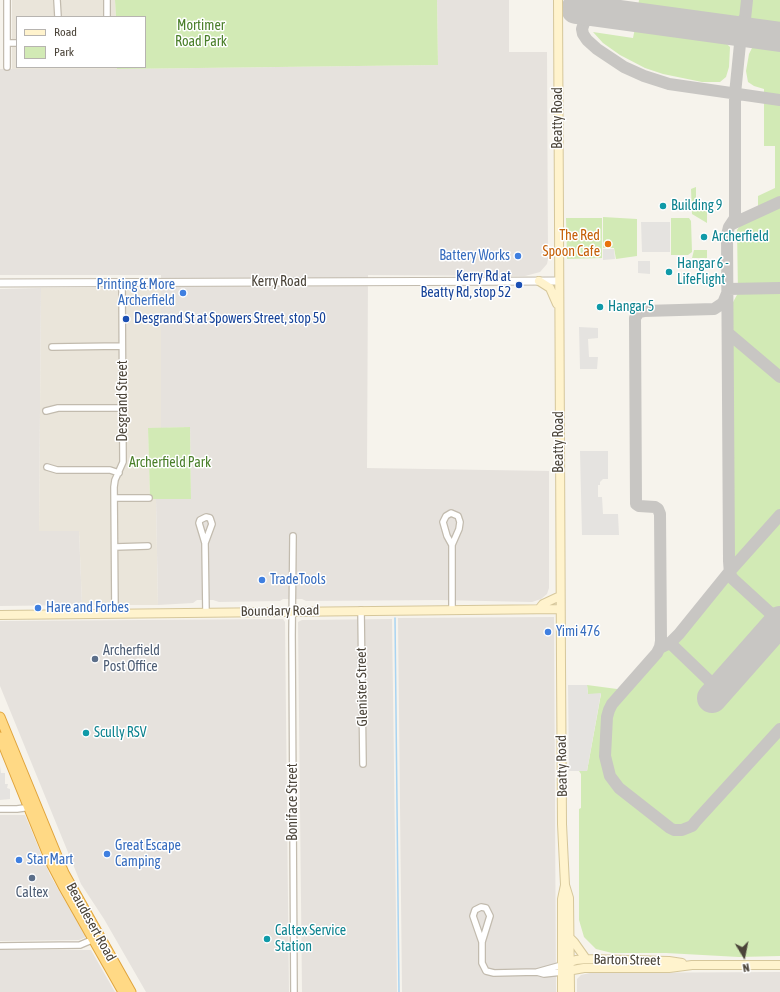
<!DOCTYPE html>
<html>
<head>
<meta charset="utf-8">
<style>
  body { margin:0 }
  #map { position:relative; width:780px; height:992px; overflow:hidden; background:#f6f3ec; font-family:"Asap Condensed",sans-serif }
  canvas { display:block }
  .legend { position:absolute; left:16px; top:16px; width:130px; height:52px; box-sizing:border-box; background:#fff; border:1px solid #b7b4b0; margin:0; padding:5px 7px; list-style:none; font-size:12px; color:#4b4439 }
  .legend li { display:flex; align-items:center; gap:8px; height:20px }
  .legend b { width:20px; border:1px solid #b7b4b0 }
  .north { position:absolute; left:724px; top:936px; width:40px; height:40px; -webkit-text-stroke:3px #fff; paint-order:stroke; rotate:170deg; font-size:11px; font-weight:700; line-height:16px; text-align:center; color:#4b4439 }
  .north::after { content:''; display:block; margin:auto; width:14px; height:18px; background:#4b4439; clip-path:polygon(50% 0,100% 100%,50% 72%,0 100%) }
</style>
</head>
<body>
<div id="map">
<canvas width="780" height="992"></canvas>
<ul class="legend">
<li><b style="height:5px;background:#fff3cd"></b>Road</li>
<li><b style="height:11px;background:#d2eab5"></b>Park</li>
</ul>
<div class="north">N</div>
</div>
<script>
const c = document.querySelector('canvas').getContext('2d');
c.lineJoin = 'round';
function paint(path, color) { c.fillStyle = color; c.fill(path, 'evenodd'); }
const toPath = rows => new Path2D(rows.map(r => 'M' + r).join(''));
function trace(path, color, width, dash) { c.strokeStyle = color; c.lineWidth = width; c.lineCap = dash ? 'butt' : 'round'; c.setLineDash(dash || []); c.stroke(path); }
function label(font, color, halo, rows, align = 'center') {
  c.font = font + ' "Asap Condensed",sans-serif'; c.lineWidth = 3; c.setLineDash([]); c.textBaseline = 'middle'; c.strokeStyle = halo; c.fillStyle = color; for (const [text, x, y, turn = 0] of rows) {
    c.save(); c.translate(x, y); c.rotate((+turn || 0) * Math.PI / 180); c.textAlign = isNaN(turn) ? turn : align; if (halo) c.strokeText(text, 0, 0); c.fillText(text, 0, 0); c.restore();
  }
}
paint(toPath([
  [12,0,115,0,116,17,17,17,17,67,117,67,117,69,12,69],
  [161,287,161,428,148,428,150,498,156,499,158,605,82,605,79,531,39,531,41,288]
]), '#eae5da');
paint(toPath([
  [437,0,509,0,509,52,547,52,548,259,547,264,540,272,525,276,368,275,367,468,549,471,549,588,547,594,541,599,532,602,439,600,306,601,302,599,283,599,280,601,219,602,213,600,197,600,193,603,158,605,156,499,191,498,190,427,161,428,161,275,0,275,0,69,117,69,438,65],
  [41,288,39,531,79,531,82,605,0,606,0,289],
  [554,617,556,992,402,992,398,618],
  [283,619,285,622,289,992,146,992,104,919,81,884,0,686,0,621],
  [392,619,397,992,302,992,298,622,302,620],
  [0,815,25,815,50,875,86,937,79,940,0,941],
  [0,950,91,950,115,992,0,992],
  [780,972,780,992,577,992,577,979,581,975,590,973]
]), '#e6e2dd');
paint(toPath([
  [115,0,437,0,438,65,117,69,117,67,145,67,145,17,116,17],
  [639,0,743,0,741,14,737,21,638,7],
  [751,0,780,0,780,27,750,22,749,15],
  [635,28,723,40,730,47,729,67,726,77,720,82,702,82,663,74,645,68,620,55,603,43,593,32,633,38],
  [757,45,780,48,780,96,769,94,764,92,764,89,754,86,748,82,746,71,749,54,752,48,756,47],
  [766,102,780,104,780,198,758,207,758,196,775,188,775,146,764,146,764,103],
  [696,187,696,207,707,208,707,223,692,214,691,189],
  [780,207,780,956,739,957,666,953,612,953,596,949,584,937,579,920,579,809,581,808,581,774,579,771,587,771,601,694,588,694,587,685,617,689,619,692,613,702,615,704,618,703,732,574,732,304,738,293,737,230,741,224],
  [603,217,637,219,637,256,616,259,614,248,603,248],
  [566,218,602,218,602,258,567,259],
  [671,218,689,218,691,221,692,252,688,255,671,255],
  [694,250,707,250,707,258,692,258],
  [190,427,191,499,150,499,148,428]
]), '#d2eab5');
paint(toPath([
  [641,222,670,222,670,252,642,252],
  [603,249,614,249,615,259,603,260],
  [638,261,650,261,650,274,638,273],
  [579,327,598,328,598,338,588,339,589,357,598,357,597,369,580,369],
  [580,451,608,451,608,479,603,479,600,482,600,485,598,485,598,497,602,497,603,514,618,514,619,535,582,535],
  [568,685,587,685,588,694,601,693,587,771,569,771],
  [0,766,1,773,5,773,5,784,8,784,7,788,10,789,10,799,0,800]
]), '#e5e3e0');
trace(toPath([
  [395,618,399,992]
]), '#a9d4f2', 1.5);
trace(toPath([
  [598,0,595,10,584,23,582,29,583,34,587,40,597,49,624,67,644,76,669,84,780,100],
  [747,0,745,19,748,28,757,33,780,37],
  [610,13,596,12,592,7,588,5,583,7,580,12,583,17,590,18,601,14,642,18],
  [687,25,729,31,736,35,740,44,735,94,735,218,729,227,727,235,729,561,730,574,733,579,780,622],
  [724,29,731,29,737,27,742,23,745,17],
  [732,224,780,202],
  [728,289,780,288],
  [728,291,723,303,714,309,644,311,639,312,635,318,636,504,639,506,655,507,658,509,660,514,661,641,660,647,657,653,612,704,609,710,607,717,605,756,610,776,619,788,670,828,674,830,682,830,692,826,696,821,780,729],
  [728,333,780,377],
  [670,643,719,690],
  [660,648,670,643,679,634,730,571,780,515]
]), '#c8c6c3', 12);
trace(toPath([
  [576,9,780,37],
  [712,698,780,621]
]), '#c8c6c3', 30);
const minor = toPath([
  [7,0,7,67],
  [57,0,58,17],
  [107,0,107,17],
  [7,43,17,43],
  [52,347,122,346],
  [46,411,58,408,123,408],
  [47,467,57,470,110,470,119,473],
  [115,498,149,498],
  [293,536,292,635,294,992],
  [205,543,199,523,200,520,206,517,210,518,212,524,205,543,206,613],
  [115,547,148,546],
  [452,609,452,545,459,529,460,522,458,516,451,513,446,516,443,522,447,536,452,545],
  [361,610,363,764],
  [115,613,114,487,115,480,123,462,122,283],
  [0,809,17,809,31,807],
  [482,942,473,916,475,910,481,907,486,908,490,916,482,942,482,963,486,971,494,973,537,972,544,974,562,972],
  [0,946,80,945,94,939],
  [537,972,562,965]
]);
const tertiary = toPath([
  [0,283,559,281]
]);
const secondary = toPath([
  [558,0,561,664,562,824,565,885,562,899,562,992],
  [539,281,550,288,557,304],
  [539,609,543,604,560,596],
  [0,615,560,609],
  [565,885,569,898,570,992],
  [570,938,574,942,586,959],
  [562,965,576,960,586,959,669,961,682,963],
  [562,972,584,968,669,968,692,965,780,965]
]);
const trunk = toPath([
  [0,717,64,873,131,992],
  [0,737,52,865,63,886,123,992]
]);
trace(minor, '#c2bbae', 8);
trace(tertiary, '#c2bbae', 9);
trace(secondary, '#d6c79b', 10);
trace(trunk, '#e0a43c', 11);
trace(minor, '#fff', 5.5);
trace(tertiary, '#fff', 7);
trace(secondary, '#fff3cd', 8);
trace(trunk, '#ffd985', 9);
for (const [x, y, r, color] of [
  [663,206,4,"#0f9aa8"],
  [704,237,4,"#0f9aa8"],
  [608,244,4,"#e8710a"],
  [518,256,4,"#3f7fe0"],
  [669,272,4,"#0f9aa8"],
  [519,285,4,"#1a4fb4"],
  [183,293,4,"#3f7fe0"],
  [600,307,4,"#0f9aa8"],
  [126,319,4,"#1a4fb4"],
  [262,580,4,"#3f7fe0"],
  [38,608,4,"#3f7fe0"],
  [548,632,4,"#3f7fe0"],
  [95,659,4,"#5c6f8a"],
  [86,733,4,"#0f9aa8"],
  [107,854,4,"#3f7fe0"],
  [19,860,4,"#3f7fe0"],
  [32,878,4,"#5c6f8a"],
  [267,939,4,"#0f9aa8"]
]) { const dot = new Path2D(); dot.arc(x, y, r, 0, 2 * Math.PI); c.fillStyle = color; c.fill(dot); trace(dot, '#fff', 1.5); }
label('14px', '#4a7f2a', '#fff', [
  ["Mortimer",201,26],
  ["Road Park",201,42],
  ["Archerfield Park",170,463]
]);
label('14px', '#4b4439', '#fff', [
  ["Beatty Road",558,118,-90],
  ["Kerry Road",279,282],
  ["Desgrand Street",123,401,-90],
  ["Beatty Road",559,442,-90],
  ["Boundary Road",280,611,-1],
  ["Glenister Street",362,687,-91],
  ["Beatty Road",562,766,-91],
  ["Boniface Street",293,802,-90],
  ["Beaudesert Road",91,922,61],
  ["Barton Street",627,960,1]
]);
label('14px', '#0d838f', '#fff', [
  ["Building 9",671,206],
  ["Archerfield",712,237],
  ["Hangar 6 -",677,264],
  ["LifeFlight",677,280],
  ["Hangar 5",608,307],
  ["Scully RSV",94,733],
  ["Caltex Service",275,931],
  ["Station",275,947]
], 'left');
label('14px', '#c56008', '#fff', [
  ["The Red",600,236],
  ["Spoon Cafe",600,252]
], 'right');
label('14px', '#366cbe', '#fff', [
  ["Battery Works",510,256,"right"],
  ["Printing & More",175,285,"right"],
  ["Archerfield",175,301,"right"],
  ["TradeTools",270,580],
  ["Hare and Forbes",46,608],
  ["Yimi 476",556,632],
  ["Great Escape",115,846],
  ["Camping",115,862],
  ["Star Mart",27,860]
], 'left');
label('14px', '#164399', '#fff', [
  ["Kerry Rd at",511,277],
  ["Beatty Rd, stop 52",511,293],
  ["Desgrand St at Spowers Street, stop 50",134,319,"left"]
], 'right');
label('14px', '#4e5e75', '#fff', [
  ["Archerfield",103,651],
  ["Post Office",103,667],
  ["Caltex",32,893,"center"]
], 'left');
</script>
</body>
</html>
